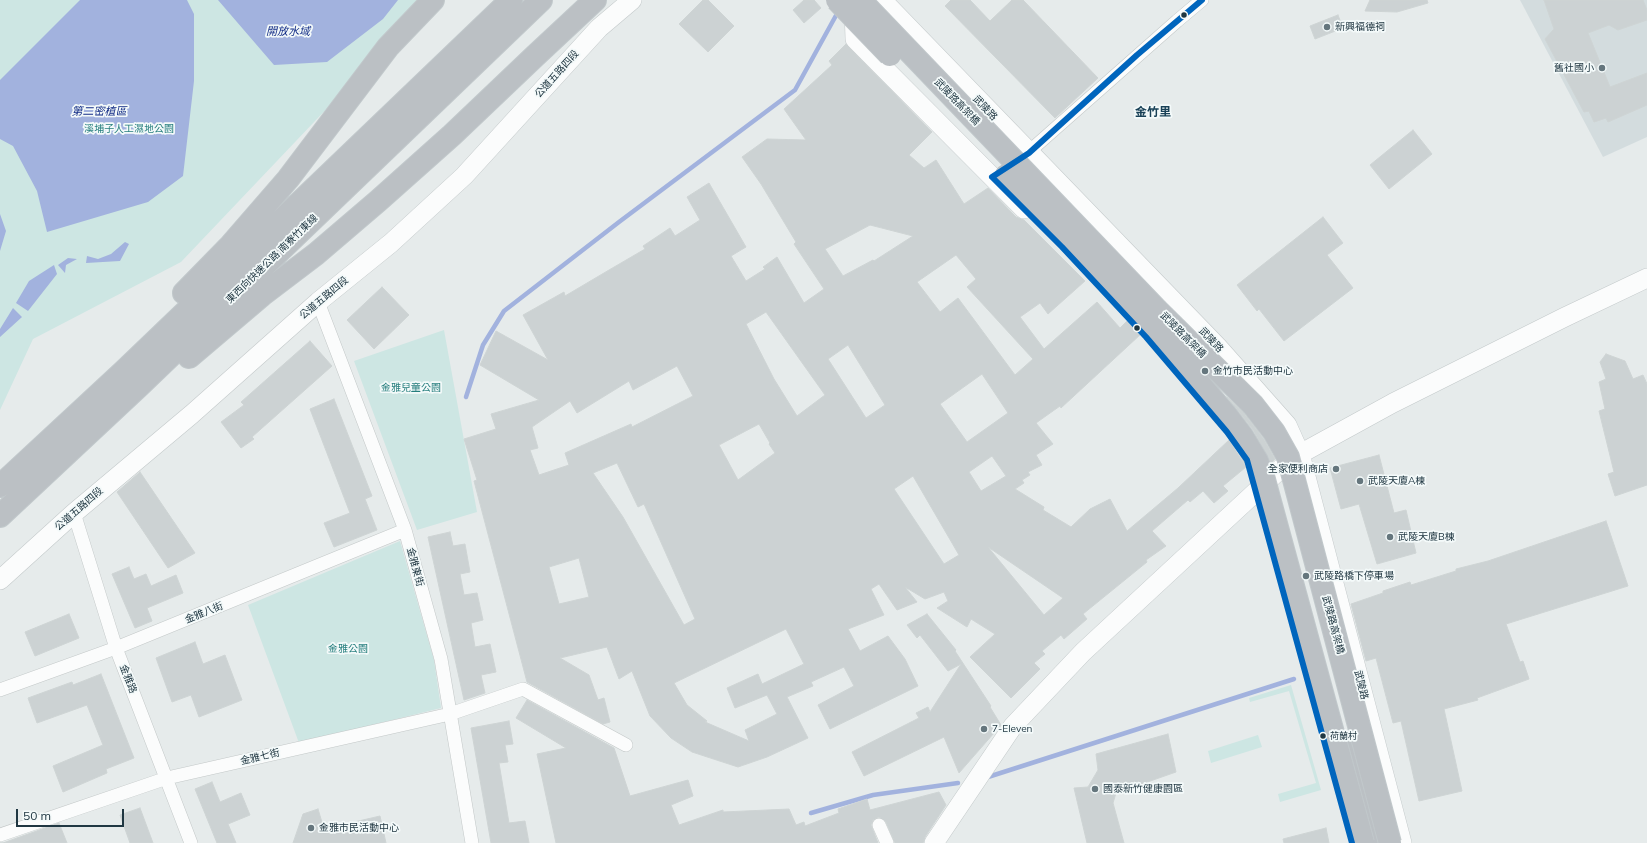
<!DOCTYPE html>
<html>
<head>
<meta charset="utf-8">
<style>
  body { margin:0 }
  #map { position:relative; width:1647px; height:843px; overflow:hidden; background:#e6ebeb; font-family:Mulish,sans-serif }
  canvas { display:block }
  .scale { position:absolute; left:16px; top:809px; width:108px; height:18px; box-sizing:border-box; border:2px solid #203742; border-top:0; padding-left:5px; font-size:12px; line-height:14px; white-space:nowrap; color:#203742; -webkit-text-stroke:3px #f4fafa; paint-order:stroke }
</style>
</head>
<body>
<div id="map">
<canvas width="1647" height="843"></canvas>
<div class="scale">50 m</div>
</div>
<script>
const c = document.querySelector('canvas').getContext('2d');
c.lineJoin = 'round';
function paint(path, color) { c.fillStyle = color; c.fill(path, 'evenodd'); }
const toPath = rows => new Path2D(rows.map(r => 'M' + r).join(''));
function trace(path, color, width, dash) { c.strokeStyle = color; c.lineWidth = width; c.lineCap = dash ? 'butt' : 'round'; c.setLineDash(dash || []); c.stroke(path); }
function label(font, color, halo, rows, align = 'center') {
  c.font = font + ' Mulish,"Noto Sans TC",sans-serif'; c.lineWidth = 3.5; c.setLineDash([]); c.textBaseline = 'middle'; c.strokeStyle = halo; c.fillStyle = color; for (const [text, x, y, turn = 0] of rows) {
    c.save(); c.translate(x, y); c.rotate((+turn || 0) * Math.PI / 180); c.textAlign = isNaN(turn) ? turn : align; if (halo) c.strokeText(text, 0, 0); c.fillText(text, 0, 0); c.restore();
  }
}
paint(toPath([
  [1520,0,1647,0,1647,137,1603,157]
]), '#d3dcde');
paint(toPath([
  [0,0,430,0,181,262,33,339,0,410],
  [444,330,477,512,417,530,354,361],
  [400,541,434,660,441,708,299,743,248,605],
  [1291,685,1321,790,1280,802,1278,794,1316,783,1289,691,1250,702,1249,698],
  [1258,735,1262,747,1211,763,1208,751]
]), '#cde6e3');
paint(toPath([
  [80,0,187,0,194,14,194,81,183,176,148,202,47,232,37,191,13,146,0,139,0,80],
  [218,0,398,0,383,19,327,62,274,65],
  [0,214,6,231,0,251],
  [125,242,129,244,120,261,86,263,87,256,98,259,111,254],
  [68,258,77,259,66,265,65,273,58,265],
  [54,265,57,274,28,311,16,303,29,281],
  [13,308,22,317,0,337,0,329]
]), '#a2b2de');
trace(toPath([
  [466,397,483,345,504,311,619,222,795,90,839,10],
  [988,777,1294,679],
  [811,813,873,795,958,783]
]), '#a2b2de', 4.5);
const building = toPath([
  [703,0,708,0,734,26,708,52,679,24,703,0],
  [804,0,814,0,821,8,804,23,793,10,804,0],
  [951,0,970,0,990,21,1012,0,1023,0,1098,78,1055,118,945,6,951,0],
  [1370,0,1427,0,1428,3,1397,12,1365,11,1370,0],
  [1544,0,1643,0,1647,10,1647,20,1618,30,1609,25,1588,33,1610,87,1647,73,1647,105,1608,122,1606,118,1594,122,1589,111,1584,112,1545,39,1554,29,1544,0],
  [1338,15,1343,28,1315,39,1310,26,1338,15],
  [846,44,932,132,909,155,924,168,936,160,964,204,988,188,1016,217,1024,220,1085,281,1048,314,1040,303,1020,317,1044,349,1097,302,1120,328,1128,320,1141,334,1061,408,1060,406,1036,423,1053,444,1036,455,1042,465,1028,472,1030,475,1022,480,1024,483,1015,489,1044,507,1043,510,1071,527,1090,509,1110,499,1127,531,1178,488,1229,440,1246,467,1223,486,1228,491,1214,503,1203,491,1190,502,1188,500,1152,531,1166,546,1146,560,1147,562,1083,614,1087,619,1064,639,1061,635,1042,651,1045,654,1034,663,1040,669,1011,698,970,657,995,634,971,619,967,627,937,608,948,601,944,592,925,599,905,587,917,602,897,610,879,584,871,589,884,615,848,629,860,651,888,636,905,659,918,686,830,729,818,705,854,686,844,667,811,682,813,686,787,697,808,738,767,757,738,767,692,752,671,738,650,716,632,671,619,679,607,647,560,658,589,675,598,700,604,698,610,722,603,724,527,682,474,481,477,480,464,439,496,429,491,414,539,400,480,365,496,331,548,360,523,315,564,292,565,296,609,270,645,249,643,246,670,228,675,236,700,220,687,197,709,183,746,247,731,256,746,281,765,269,763,267,777,257,804,303,824,289,794,244,796,242,761,184,742,157,767,139,806,140,784,109,832,65,829,61,846,44],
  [870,225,913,236,874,261,873,260,843,276,825,249,870,225],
  [956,255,976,279,967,287,1033,359,1015,375,958,298,940,312,917,282,956,255],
  [766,312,825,395,797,416,774,379,746,324,766,312],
  [848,345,885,405,866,418,828,359,848,345],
  [677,366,693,396,632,427,631,424,565,453,569,465,539,475,530,450,538,448,532,427,570,401,577,413,629,381,633,390,677,366],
  [982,374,1008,413,967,442,940,404,982,374],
  [759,424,770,443,769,444,775,453,738,480,719,445,759,424],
  [992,456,1006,476,981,491,969,472,992,456],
  [617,463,638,507,644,504,695,619,684,625,623,517,593,473,617,463],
  [913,476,959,555,944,564,894,489,913,476],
  [988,547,1063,598,1044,615,988,547],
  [579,558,589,597,559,604,549,567,579,558],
  [786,629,804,664,762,684,758,674,727,688,735,708,767,695,777,714,745,730,749,741,705,722,707,721,687,705,674,683,786,629],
  [1413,130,1432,154,1389,189,1370,165,1413,130],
  [1323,217,1343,243,1327,255,1353,288,1284,341,1259,309,1257,311,1237,285,1323,217],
  [382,287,409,315,374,349,347,320,382,287],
  [310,341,332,366,252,437,254,439,241,448,221,422,244,405,241,402,310,341],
  [1606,354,1625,361,1633,379,1643,375,1647,384,1647,485,1615,496,1608,474,1614,472,1599,411,1605,409,1599,382,1606,379,1600,362,1606,354],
  [1227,397,1244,413,1264,439,1275,459,1271,463,1253,430,1227,397],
  [334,399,372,496,365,499,377,530,334,547,324,523,350,513,310,409,334,399],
  [1379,455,1394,513,1406,510,1416,553,1377,564,1359,504,1341,509,1330,468,1379,455],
  [140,472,195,553,168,568,117,492,140,472],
  [1606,521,1628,586,1506,624,1520,662,1523,661,1529,679,1477,698,1478,700,1444,709,1462,791,1419,801,1401,721,1393,723,1376,658,1366,661,1351,604,1383,593,1383,591,1410,582,1411,585,1456,571,1456,569,1488,561,1606,521],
  [450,532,453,546,465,544,470,572,460,574,464,595,477,593,483,620,471,623,475,647,490,644,496,672,481,675,485,693,464,700,428,537,450,532],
  [129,567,134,579,146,574,151,586,176,575,183,593,147,608,152,621,135,628,112,574,129,567],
  [69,614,79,638,35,656,25,632,69,614],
  [927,614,956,650,955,651,991,706,990,707,1001,725,959,773,944,737,864,776,852,752,919,718,916,713,928,707,930,712,961,664,948,671,920,635,917,638,907,625,927,614],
  [195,642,203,664,225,655,242,700,199,717,191,695,172,702,156,658,195,642],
  [101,674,134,758,106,769,107,773,63,792,53,766,103,745,87,705,37,723,28,698,72,682,73,685,101,674],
  [527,700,614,748,630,796,688,780,693,796,671,805,679,825,723,810,723,812,789,809,796,825,804,822,805,826,839,813,838,809,867,799,870,810,939,792,946,805,925,837,923,843,895,843,886,822,879,817,873,820,871,825,878,843,556,843,537,754,566,748,516,718,527,700],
  [509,721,513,744,505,745,508,762,499,763,509,823,525,821,529,843,491,843,471,728,509,721],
  [1168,734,1176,772,1116,793,1113,803,1124,843,1087,843,1074,788,1088,787,1098,770,1096,754,1168,734],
  [212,782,220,802,241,793,250,815,228,824,236,843,217,843,195,789,212,782],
  [140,808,153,843,130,843,120,815,140,808],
  [318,809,324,829,380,816,386,843,293,843,303,814,318,809],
  [59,823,67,843,0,843,3,843,59,823],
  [1326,828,1329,843,1284,843,1283,839,1326,828]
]);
paint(building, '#ccd2d3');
trace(building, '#ced4d4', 1);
const street = toPath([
  [1023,157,1177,21,1202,0],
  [318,302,405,530,441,659,472,843],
  [74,513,116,648,191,843],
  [0,690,116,648,405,530],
  [879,825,887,843],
  [0,835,167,778,450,714,523,689,626,745]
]);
const secondary = toPath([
  [854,5,887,5,1217,346,1287,425,1300,454,1402,843],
  [854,8,855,39,1024,209],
  [0,580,74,513,192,414,318,302,391,243,464,176,599,28,632,0],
  [934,843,1013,726,1083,652,1289,461,1300,454,1393,403,1565,317,1647,278]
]);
const highway = toPath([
  [184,293,229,247,288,179,388,47,433,0],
  [189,357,262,295,316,254,378,201,452,135,535,56,595,0],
  [0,486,124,371,511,0],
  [0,516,139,386,541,0],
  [1350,745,1377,843]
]);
trace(street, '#c3c8c8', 14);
trace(secondary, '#c3c9ca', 20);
trace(highway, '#c1c8cb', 24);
trace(street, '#fbfcfc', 13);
trace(secondary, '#fbfcfc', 19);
trace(highway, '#bbc0c4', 22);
const highwayBridge = toPath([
  [837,0,890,55],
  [860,0,1157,310,1253,405,1274,432,1288,457,1390,843],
  [1006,175,1147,322,1226,415,1242,436,1257,461,1263,476,1363,843]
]);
trace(highwayBridge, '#c1c8cb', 24, []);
trace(highwayBridge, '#bbc0c4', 22);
trace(toPath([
  [1202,0,1137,55,1029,153,992,177,1062,247,1146,337,1227,432,1247,460,1352,843]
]), '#0065bd', 6);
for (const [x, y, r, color] of [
  [1184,15,3.5,"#203742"],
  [1327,27,4,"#65767d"],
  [1602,68,4,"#65767d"],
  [1137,328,3.5,"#203742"],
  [1205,371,4,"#65767d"],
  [1336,469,4,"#65767d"],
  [1360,481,4,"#65767d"],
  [1390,537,4,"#65767d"],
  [1306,576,4,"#65767d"],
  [984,729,4,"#65767d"],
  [1323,736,3.5,"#203742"],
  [1095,789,4,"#65767d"],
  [311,828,4,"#65767d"]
]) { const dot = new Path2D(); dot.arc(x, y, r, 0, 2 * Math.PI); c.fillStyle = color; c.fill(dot); trace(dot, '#f4fafa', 1.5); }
label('9px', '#203742', '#f4fafa', [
  ["荷蘭村",1330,736]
], 'left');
label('10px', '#203742', '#f4fafa', [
  ["新興福德祠",1335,27],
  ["舊社國小",1594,68,"right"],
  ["金竹市民活動中心",1213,371],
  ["全家便利商店",1328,469,"right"],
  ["武陵天廈A棟",1368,481],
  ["武陵天廈B棟",1398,537],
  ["武陵路橋下停車場",1314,576],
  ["7-Eleven",992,729],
  ["國泰新竹健康園區",1103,789],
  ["金雅市民活動中心",319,828]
], 'left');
label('10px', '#203742', '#f4fafa', [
  ["公道五路四段",557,74,-48],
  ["武陵路高架橋",957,102,46],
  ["武陵路",985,108,46],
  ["東西向快速公路 南寮竹東線",272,259,-44],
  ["公道五路四段",324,298,-40],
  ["武陵路高架橋",1183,335,45],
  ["武陵路",1211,340,46],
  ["公道五路四段",79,509,-41],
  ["金雅東街",415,567,75],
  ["金雅八街",204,613,-22],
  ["武陵路高架橋",1333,625,75],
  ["金雅路",128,679,69],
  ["武陵路",1361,685,76],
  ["金雅七街",260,757,-13]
]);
label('10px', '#257e7d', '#f4fafa', [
  ["溪埔子人工濕地公園",129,129],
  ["金雅兒童公園",411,388],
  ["金雅公園",348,649]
]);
label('italic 11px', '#132d86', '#f4fafa', [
  ["開放水域",288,32],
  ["第二密植區",99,112]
]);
label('bold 12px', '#194157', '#f4fafa', [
  ["金竹里",1153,112]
]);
</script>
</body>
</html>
